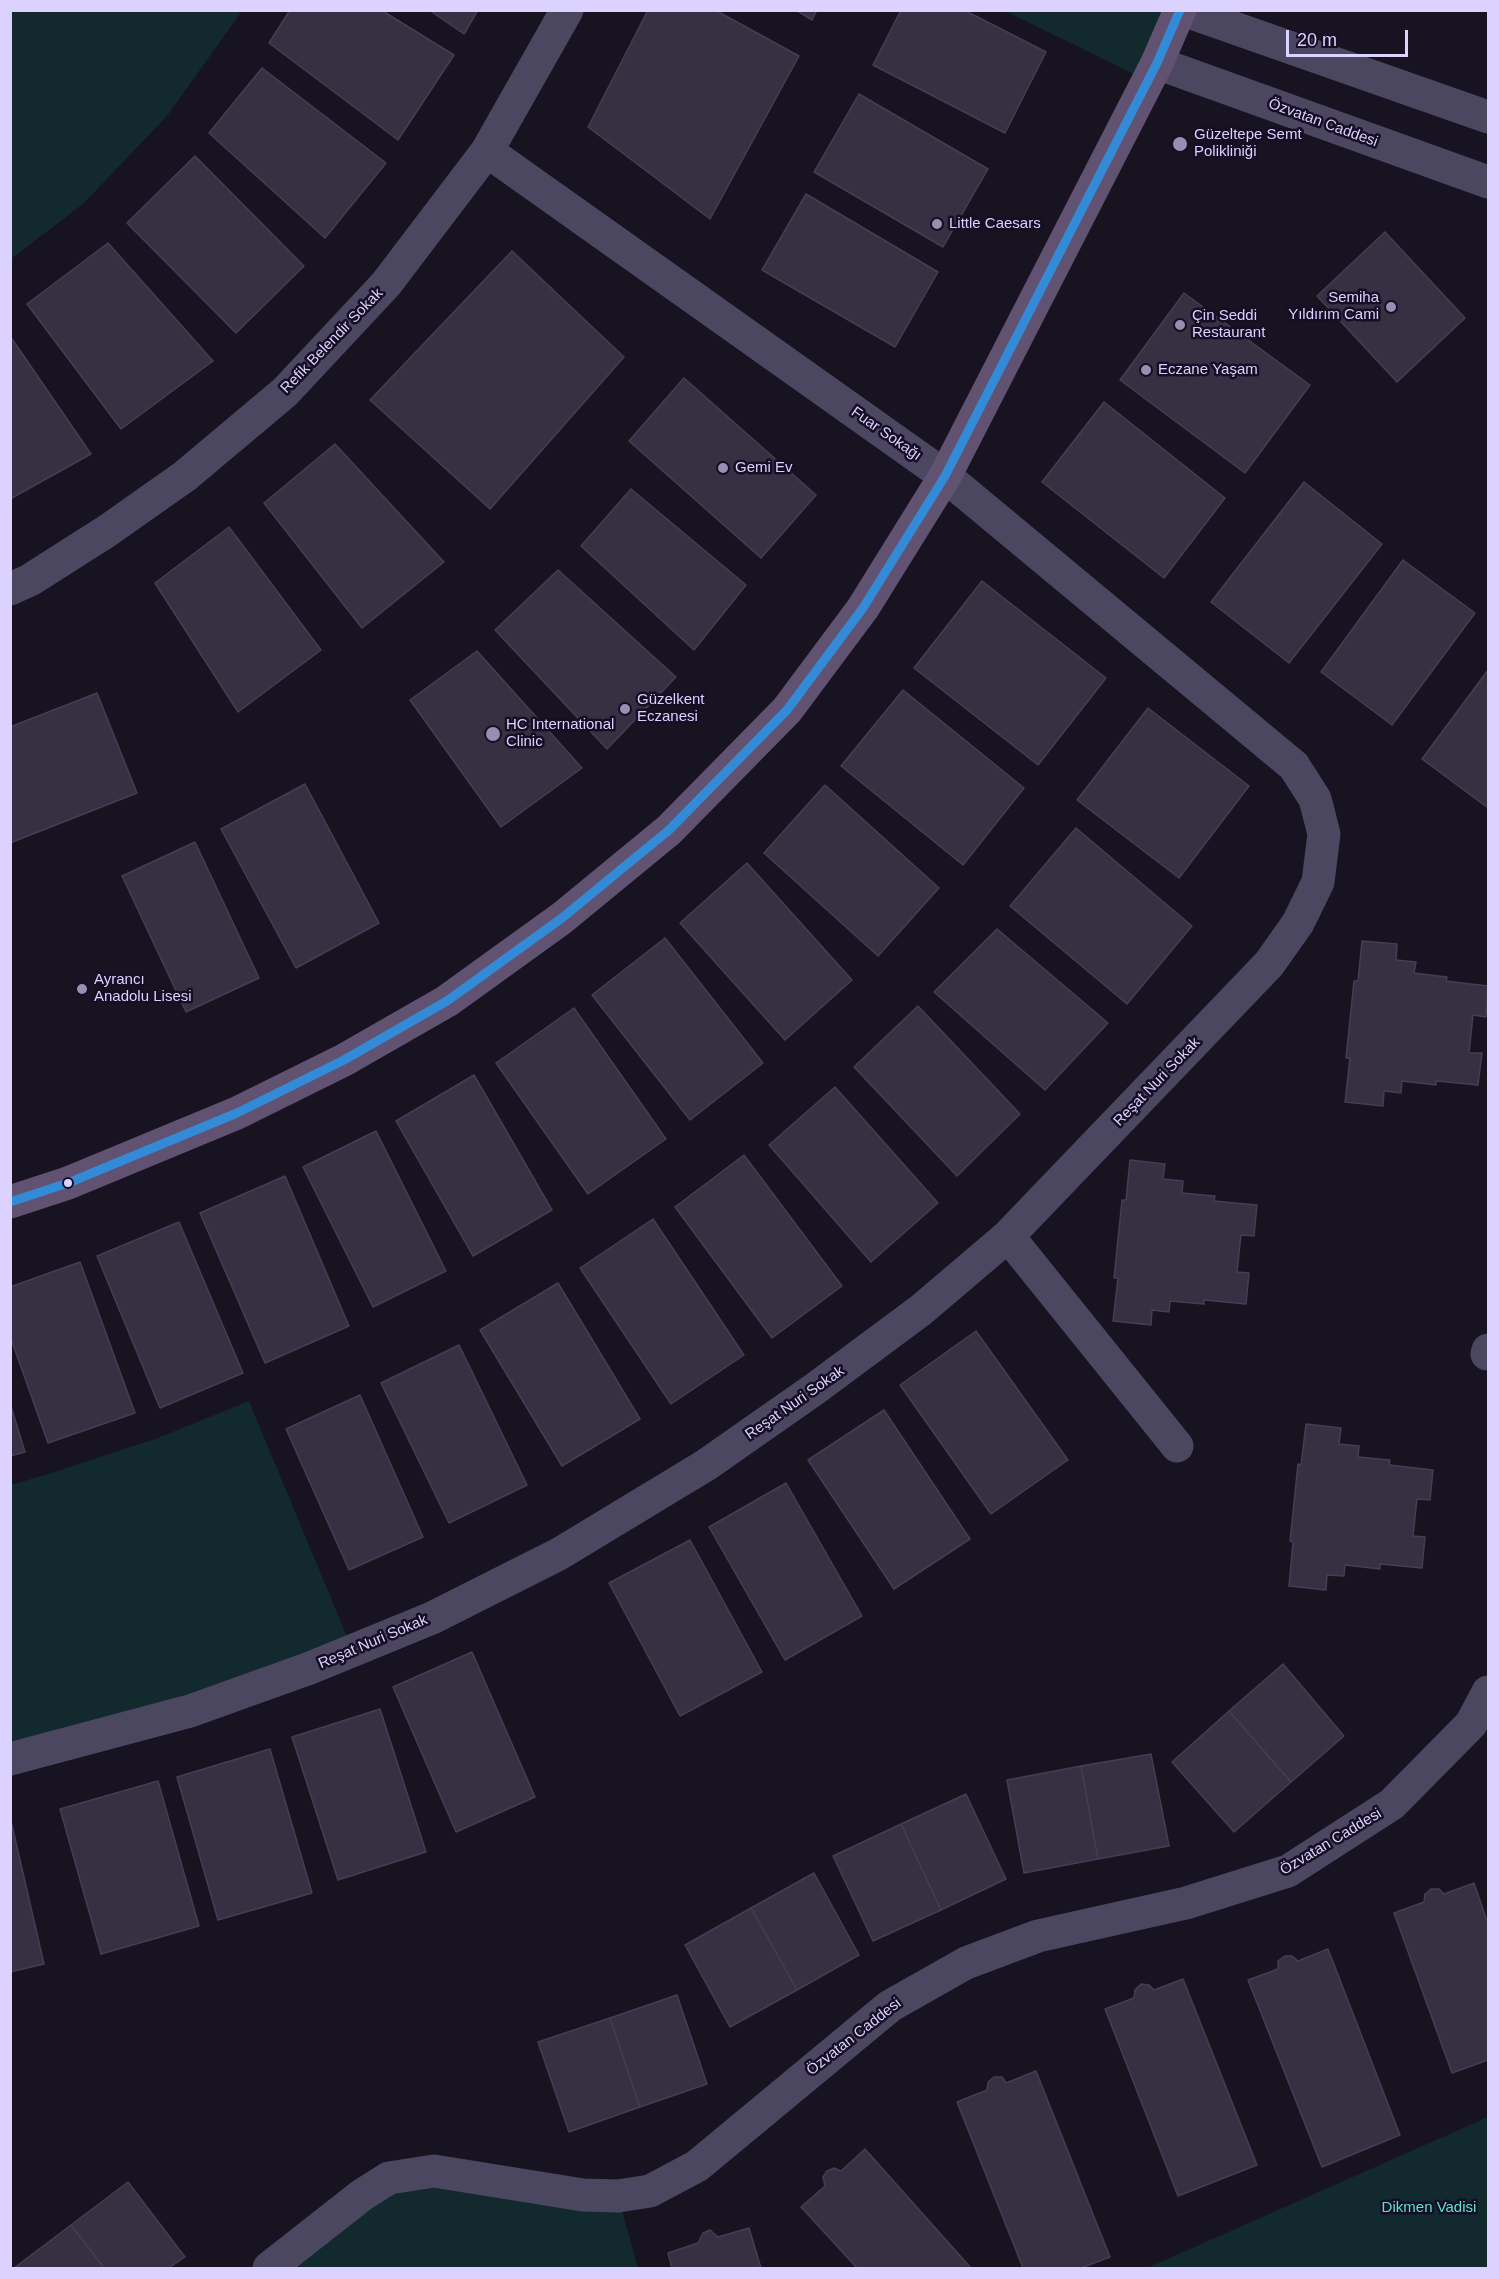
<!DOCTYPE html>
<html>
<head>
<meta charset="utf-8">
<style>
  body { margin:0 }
  #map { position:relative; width:1499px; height:2279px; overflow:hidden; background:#171320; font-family:Helvetica,sans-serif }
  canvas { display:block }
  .frame { position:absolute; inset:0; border:12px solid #dcd2ff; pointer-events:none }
  .scale { position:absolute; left:1286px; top:30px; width:122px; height:27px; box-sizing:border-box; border:3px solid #dcd2ff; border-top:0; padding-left:8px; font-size:18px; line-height:21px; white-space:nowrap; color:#dcd2ff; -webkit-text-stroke:4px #150e25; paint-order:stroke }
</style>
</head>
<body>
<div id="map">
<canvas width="1499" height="2279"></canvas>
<div class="frame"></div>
<div class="scale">20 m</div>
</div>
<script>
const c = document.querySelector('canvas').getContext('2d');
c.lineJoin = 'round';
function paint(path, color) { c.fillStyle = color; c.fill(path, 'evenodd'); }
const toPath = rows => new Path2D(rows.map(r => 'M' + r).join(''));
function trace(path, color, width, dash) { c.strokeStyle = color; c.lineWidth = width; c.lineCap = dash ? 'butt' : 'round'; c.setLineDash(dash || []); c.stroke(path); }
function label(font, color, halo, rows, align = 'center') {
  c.font = font + ' Helvetica,sans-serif'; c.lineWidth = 5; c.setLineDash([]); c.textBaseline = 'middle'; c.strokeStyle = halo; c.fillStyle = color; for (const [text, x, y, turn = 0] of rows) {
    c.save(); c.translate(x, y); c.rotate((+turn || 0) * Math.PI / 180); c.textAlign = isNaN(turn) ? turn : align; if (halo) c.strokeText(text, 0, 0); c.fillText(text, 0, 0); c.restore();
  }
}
paint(toPath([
  [11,10,242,11,167,116,83,204,11,259],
  [1005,11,1180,11,1148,81],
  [249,1401,353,1651,11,1743,11,1485,48,1474,155,1439],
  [1488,2117,1488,2268,1147,2268],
  [389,2178,618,2196,638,2268,269,2268]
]), '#12292d');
const building = toPath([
  [290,10,381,10,454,55,398,140,269,43,290,10],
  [429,10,478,10,464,34,429,10],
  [648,10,715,10,799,56,710,219,588,127,648,10],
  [796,10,817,10,812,20,796,10],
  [901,10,964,10,1046,52,1005,133,873,65,901,10],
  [262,68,386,163,325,238,209,133,262,68],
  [859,94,988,169,943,247,814,172,859,94],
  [195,156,304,266,236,333,127,223,195,156],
  [806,194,938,272,895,347,762,270,806,194],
  [1385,232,1465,318,1397,382,1317,296,1385,232],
  [108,243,213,361,121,429,27,304,108,243],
  [512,251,624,357,490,509,370,400,512,251],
  [1184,293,1310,385,1245,473,1120,380,1184,293],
  [10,336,91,454,10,499,10,336],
  [684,378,816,495,761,558,629,441,684,378],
  [1104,402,1225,498,1164,578,1042,482,1104,402],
  [335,444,444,562,362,628,264,503,335,444],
  [1304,482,1382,544,1289,663,1211,602,1304,482],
  [631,489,746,585,694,650,581,546,631,489],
  [229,527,321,650,238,712,155,583,229,527],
  [1403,560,1475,613,1392,725,1321,672,1403,560],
  [558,570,676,677,607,749,495,630,558,570],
  [982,581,1106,678,1038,765,914,668,982,581],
  [477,651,582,768,501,827,410,700,477,651],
  [1488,670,1488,808,1422,759,1488,670],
  [903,690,1024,788,963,865,841,766,903,690],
  [97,693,137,793,10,843,10,727,97,693],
  [1148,708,1249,786,1179,878,1077,800,1148,708],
  [305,784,379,923,296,968,221,829,305,784],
  [825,785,939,888,878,956,764,853,825,785],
  [1076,828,1192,926,1127,1004,1010,906,1076,828],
  [195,842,259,978,186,1012,122,876,195,842],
  [747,863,852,980,785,1040,680,923,747,863],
  [997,929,1108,1023,1045,1090,934,992,997,929],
  [665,938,763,1063,690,1120,592,995,665,938],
  [1362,941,1397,944,1396,960,1416,962,1414,973,1447,977,1446,981,1488,986,1486,1017,1473,1015,1469,1053,1482,1053,1478,1085,1436,1081,1436,1085,1402,1081,1401,1093,1384,1091,1383,1106,1345,1102,1350,1058,1346,1058,1354,981,1358,981,1362,941],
  [918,1006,1020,1114,957,1176,854,1067,918,1006],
  [574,1008,666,1139,588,1194,496,1063,574,1008],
  [474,1075,552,1210,473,1256,396,1121,474,1075],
  [835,1087,938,1203,871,1262,769,1145,835,1087],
  [376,1131,446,1271,373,1307,303,1167,376,1131],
  [744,1155,842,1286,772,1338,675,1207,744,1155],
  [1130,1160,1165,1164,1163,1179,1183,1181,1182,1193,1215,1196,1214,1201,1257,1205,1254,1236,1241,1235,1237,1272,1249,1273,1246,1304,1204,1300,1204,1304,1170,1301,1169,1312,1152,1310,1151,1325,1113,1321,1118,1278,1114,1278,1122,1200,1126,1200,1130,1160],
  [285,1176,349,1326,265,1363,200,1213,285,1176],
  [653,1219,744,1355,671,1404,580,1268,653,1219],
  [179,1222,243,1373,160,1408,97,1256,179,1222],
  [80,1262,135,1413,48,1443,10,1336,10,1287,80,1262],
  [558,1283,640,1419,562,1466,480,1330,558,1283],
  [976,1331,1068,1460,991,1514,900,1385,976,1331],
  [459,1345,527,1485,449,1523,381,1383,459,1345],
  [360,1395,423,1537,349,1570,286,1429,360,1395],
  [10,1403,25,1452,10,1456,10,1403],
  [884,1410,970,1539,894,1589,808,1460,884,1410],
  [1306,1424,1341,1428,1339,1444,1359,1446,1358,1457,1390,1460,1389,1465,1433,1470,1430,1500,1417,1499,1413,1536,1425,1537,1422,1568,1380,1564,1380,1569,1345,1565,1344,1576,1327,1575,1326,1590,1289,1586,1293,1542,1290,1541,1298,1464,1301,1465,1306,1424],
  [786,1483,862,1616,785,1660,709,1527,786,1483],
  [690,1540,762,1672,680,1716,609,1583,690,1540],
  [472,1652,535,1797,456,1832,393,1687,472,1652],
  [1283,1664,1344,1736,1291,1782,1229,1711,1283,1664],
  [380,1709,426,1852,338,1880,292,1737,380,1709],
  [1229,1711,1291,1782,1234,1832,1172,1762,1229,1711],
  [270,1749,312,1893,218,1920,177,1777,270,1749],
  [1151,1754,1169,1846,1098,1859,1081,1766,1151,1754],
  [1081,1766,1098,1859,1024,1873,1007,1780,1081,1766],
  [158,1781,199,1926,101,1954,60,1809,158,1781],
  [966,1794,1006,1879,941,1910,901,1824,966,1794],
  [11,1821,44,1964,10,1972,10,1822,11,1821],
  [901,1824,941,1910,873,1941,833,1856,901,1824],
  [814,1873,859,1955,797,1990,751,1908,814,1873],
  [1474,1883,1488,1924,1488,2060,1452,2073,1394,1913,1424,1902,1425,1894,1431,1889,1439,1889,1444,1894,1474,1883],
  [751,1908,797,1990,730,2027,685,1945,751,1908],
  [1328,1949,1400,2135,1322,2167,1248,1980,1278,1969,1278,1961,1285,1956,1292,1956,1298,1961,1328,1949],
  [1183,1979,1257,2165,1178,2196,1105,2009,1134,1998,1135,1990,1141,1984,1149,1985,1154,1990,1183,1979],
  [677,1995,707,2084,640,2107,610,2018,677,1995],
  [610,2018,640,2107,569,2132,538,2042,610,2018],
  [1036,2071,1110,2257,1081,2268,1023,2268,957,2102,987,2090,988,2082,994,2077,1002,2077,1006,2083,1036,2071],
  [865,2149,971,2268,857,2268,801,2207,825,2186,823,2177,827,2171,834,2168,841,2171,865,2149],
  [128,2182,185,2257,169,2268,104,2268,71,2225,128,2182],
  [71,2225,104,2268,14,2268,71,2225],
  [749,2228,761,2268,672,2268,668,2253,698,2243,703,2233,710,2230,718,2237,749,2228]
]);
paint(building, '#363142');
trace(building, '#443e54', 1.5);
trace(toPath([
  [1183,10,1488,117],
  [1157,63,1488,182],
  [10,589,30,580,107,531,185,476,285,392,386,284,487,151,567,10],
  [1008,1236,1177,1446],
  [1487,1354,1488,1350],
  [10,1759,190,1711,310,1668,432,1618,559,1554,706,1465,816,1388,921,1310,1008,1236,1269,964,1298,923,1318,882,1324,834,1315,799,1294,766,945,476,487,151],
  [269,2268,362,2195,389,2178,434,2171,583,2195,618,2196,650,2191,697,2166,890,2006,966,1963,1038,1936,1186,1903,1288,1871,1392,1804,1471,1724,1488,1692]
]), '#4c4761', 33);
trace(toPath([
  [10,1202,68,1183,237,1113,344,1060,447,1001,562,918,669,830,787,710,863,608,945,476,1157,63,1180,10]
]), '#625272', 33);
trace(toPath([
  [10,1202,68,1183,237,1113,344,1060,447,1001,562,918,669,830,787,710,863,608,945,476,1157,63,1180,10]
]), '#338bd7', 9);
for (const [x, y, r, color] of [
  [1180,144,8,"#978fb1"],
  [937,224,6,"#978fb1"],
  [1391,307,6,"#978fb1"],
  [1180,325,6,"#978fb1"],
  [1146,370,6,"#978fb1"],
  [723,468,6,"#978fb1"],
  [625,709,6,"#978fb1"],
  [493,734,8,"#978fb1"],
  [82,989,6,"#978fb1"],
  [68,1183,5,"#dcd2ff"]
]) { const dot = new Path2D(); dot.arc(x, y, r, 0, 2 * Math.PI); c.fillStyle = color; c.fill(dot); trace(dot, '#150e25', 2); }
label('15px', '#dcd2ff', '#150e25', [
  ["Özvatan Caddesi",1323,123,20],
  ["Refik Belendir Sokak",332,341,-46],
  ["Fuar Sokağı",886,434,35],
  ["Reşat Nuri Sokak",1157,1082,-46],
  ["Reşat Nuri Sokak",795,1403,-35],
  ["Reşat Nuri Sokak",373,1642,-23],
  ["Özvatan Caddesi",1331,1842,-31],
  ["Özvatan Caddesi",854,2037,-38]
]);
label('15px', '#dcd2ff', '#150e25', [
  ["Güzeltepe Semt",1194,135],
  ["Polikliniği",1194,152],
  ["Little Caesars",949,224],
  ["Semiha",1379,298,"right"],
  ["Yıldırım Cami",1379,315,"right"],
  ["Çin Seddi",1192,316],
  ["Restaurant",1192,333],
  ["Eczane Yaşam",1158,370],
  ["Gemi Ev",735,468],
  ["Güzelkent",637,700],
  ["Eczanesi",637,717],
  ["HC International",506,725],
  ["Clinic",506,742],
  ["Ayrancı",94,980],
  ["Anadolu Lisesi",94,997]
], 'left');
label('15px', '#5ae3d1', '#150e25', [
  ["Dikmen Vadisi",1429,2208]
]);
</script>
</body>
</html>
